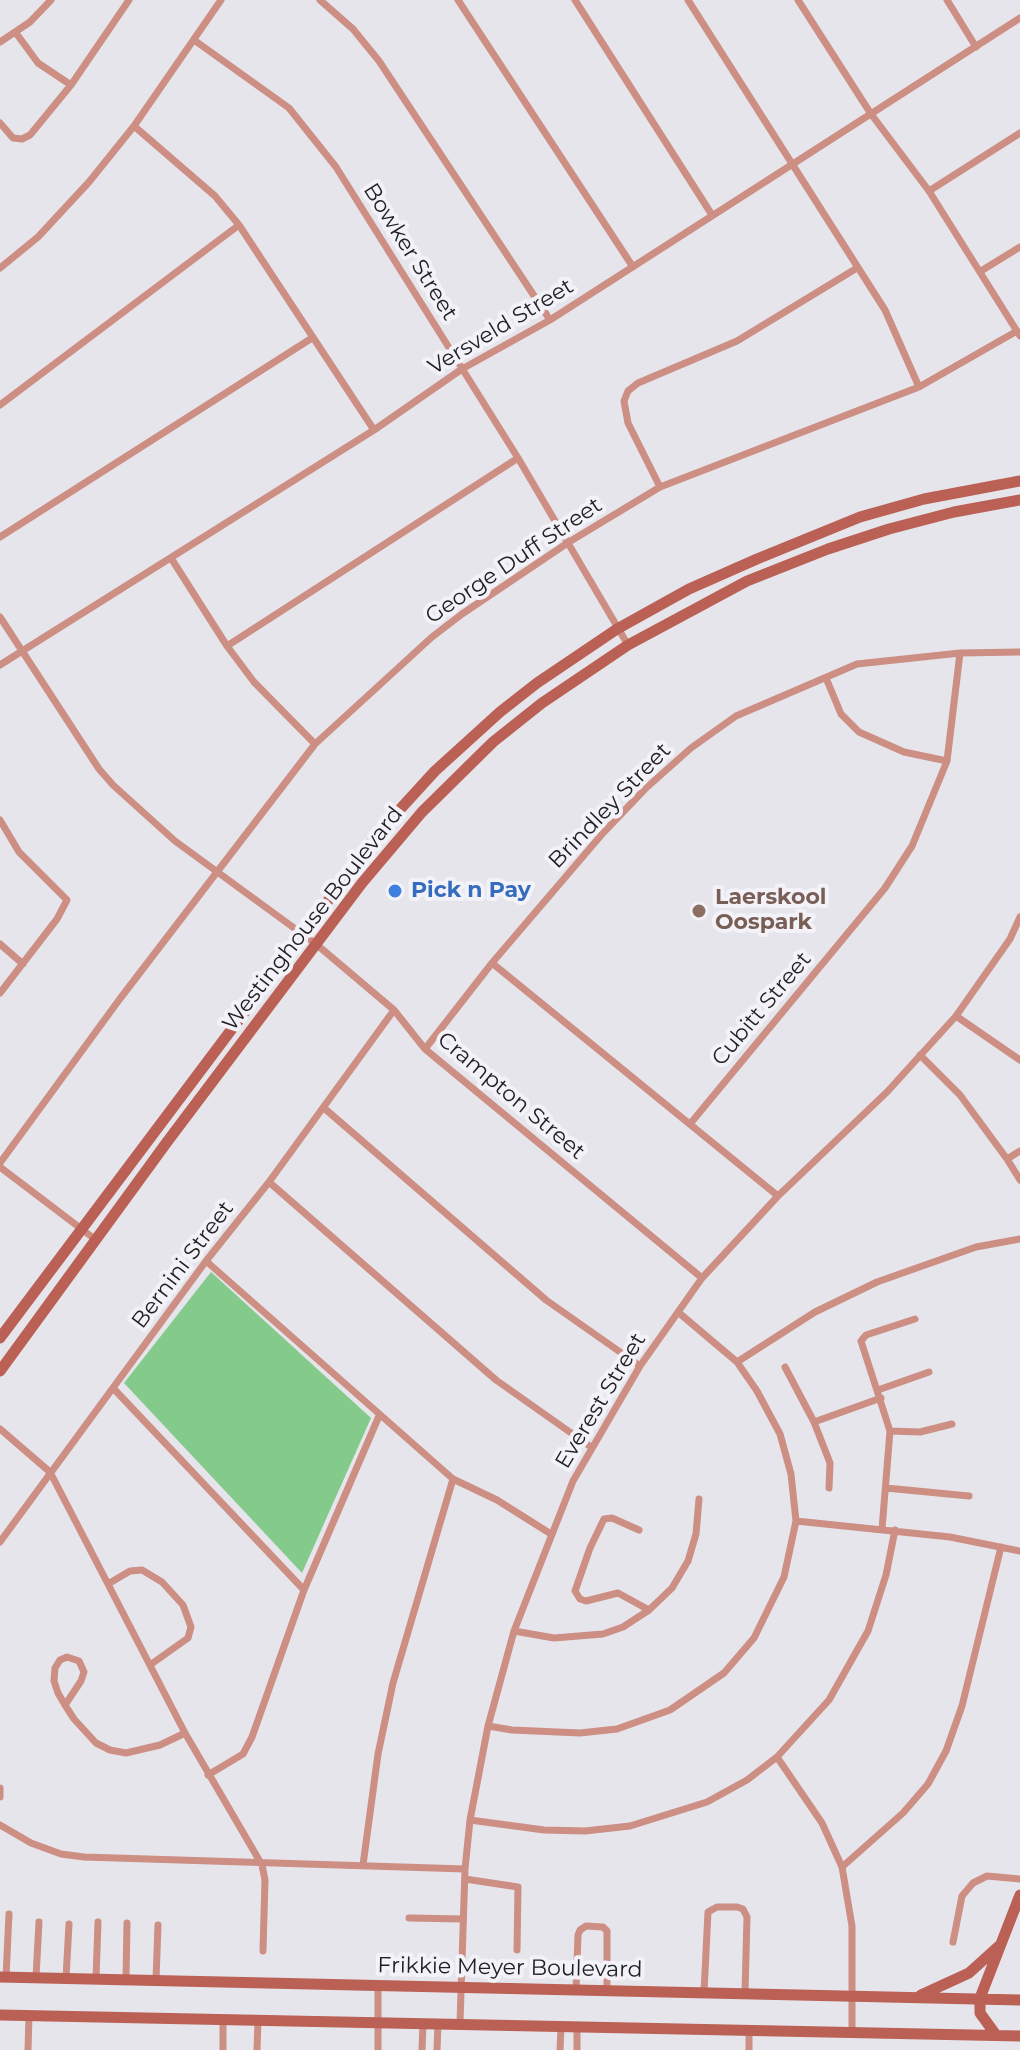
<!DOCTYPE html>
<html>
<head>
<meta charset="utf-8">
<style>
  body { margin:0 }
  canvas { display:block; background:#e5e5eb }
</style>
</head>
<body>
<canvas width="1020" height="2050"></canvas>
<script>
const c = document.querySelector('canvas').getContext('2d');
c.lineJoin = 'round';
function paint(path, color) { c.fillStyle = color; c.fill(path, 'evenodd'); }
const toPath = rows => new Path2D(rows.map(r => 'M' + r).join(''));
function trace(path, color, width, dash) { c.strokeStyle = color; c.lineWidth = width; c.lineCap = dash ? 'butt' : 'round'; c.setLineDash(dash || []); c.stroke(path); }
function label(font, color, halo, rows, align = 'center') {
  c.font = font + ' Montserrat,sans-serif'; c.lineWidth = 8; c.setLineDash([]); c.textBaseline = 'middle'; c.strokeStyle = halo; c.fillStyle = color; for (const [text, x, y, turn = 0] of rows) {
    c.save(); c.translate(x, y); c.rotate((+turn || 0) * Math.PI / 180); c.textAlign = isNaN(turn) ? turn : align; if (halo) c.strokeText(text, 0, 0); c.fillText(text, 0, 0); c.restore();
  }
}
paint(toPath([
  [211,1272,371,1418,302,1573,124,1383]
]), '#84ca8b');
trace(toPath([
  [320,0,353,29,379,61,550,320],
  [458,0,633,267],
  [575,0,712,215],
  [688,0,885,310,919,387],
  [798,0,871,114,929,191,1020,336],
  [947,0,976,47],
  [16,33,38,63,71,85],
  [194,40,289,108,336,167,518,458,628,645],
  [0,42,30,22,51,0],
  [0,123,13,138,22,139,30,135,71,85,129,0],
  [134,126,215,196,239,225,374,430],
  [929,191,1020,133],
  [0,268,38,237,89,182,134,126,221,0],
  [981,271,1020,247],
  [0,405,239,225],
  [660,487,628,423,624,401,628,391,638,383,737,341,857,268],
  [0,537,312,338],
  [171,558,227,646,254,682,315,744],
  [0,617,99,769,113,785,175,841,316,944,394,1010,425,1049,702,1278],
  [227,646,518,458],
  [0,665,374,430,462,369,550,320,1020,18],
  [826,678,841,714,859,732,904,752,947,761],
  [0,820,19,852,67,900,57,919,0,993],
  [0,944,23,964],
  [492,963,778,1196],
  [956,1016,1020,1060],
  [425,1049,492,963,603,833,645,789,691,748,736,716,857,664,960,653,1020,652],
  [920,1055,960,1095,1007,1159,1020,1180],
  [324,1108,546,1300,640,1366],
  [690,1124,885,888,912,846,947,761,960,653],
  [1007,1159,1020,1151],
  [0,1163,119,1000,315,744,432,637,462,614,569,542,660,487,919,387,1017,331],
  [0,1167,96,1240],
  [269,1182,496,1380,591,1447],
  [206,1261,453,1479,497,1500,551,1534],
  [737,1362,815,1312,877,1282,976,1247,1020,1239],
  [785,1367,814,1422],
  [113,1388,304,1590],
  [878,1390,929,1372],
  [0,1429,50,1472,185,1733,262,1865,265,1880,263,1951],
  [890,1431,920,1432,952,1424],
  [829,1488,830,1463,814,1422,881,1398],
  [886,1488,969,1496],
  [796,1521,950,1537,1020,1551],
  [882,1529,890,1431,861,1341,866,1335,915,1319],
  [639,1530,612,1518,604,1519,590,1548,575,1591,580,1599,586,1601,618,1593,649,1610],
  [0,1542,206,1261,269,1182,394,1010],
  [108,1584,130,1571,142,1570,162,1582,183,1605,191,1627,188,1638,150,1665],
  [514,1631,554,1638,603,1634,623,1627,649,1610,672,1588,688,1561,696,1534,699,1499],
  [65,1705,81,1681,84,1672,79,1661,67,1657,60,1660,55,1668,54,1681,58,1693,65,1705,74,1719,96,1743,110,1750,126,1753,160,1745,185,1733],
  [488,1726,512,1730,580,1733,617,1729,670,1710,724,1673,754,1638,784,1577,796,1521,791,1474,780,1434,757,1391,737,1362,678,1312],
  [777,1757,822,1823,842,1867,852,1926,852,2033],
  [208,1775,243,1754,252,1737,304,1590,379,1416],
  [0,1788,0,1797],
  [470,1820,544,1830,585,1831,630,1826,707,1802,747,1780,777,1757,829,1700,868,1631,886,1575,895,1530],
  [0,1825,31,1843,61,1854,84,1857,465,1869],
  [363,1865,378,1754,393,1683,453,1479],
  [842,1867,903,1813,928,1784,946,1751,962,1706,1001,1547],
  [465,1879,518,1887,517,1950],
  [409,1918,463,1919],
  [953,1942,962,1896,973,1883,987,1876,1020,1879],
  [6,1977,9,1914],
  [36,1977,39,1922],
  [66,1978,69,1924],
  [96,1979,98,1922],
  [126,1979,127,1923],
  [156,1980,158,1925],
  [576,1990,578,1935,580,1930,586,1926,603,1927,607,1931,607,1990],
  [704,1992,708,1912,717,1907,737,1907,743,1909,747,1917,745,1993],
  [460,2023,465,1869,470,1820,488,1726,514,1631,573,1481,640,1366,702,1278,778,1196,887,1092,956,1016,1010,939,1020,917],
  [28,2050,29,2016],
  [223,2050,223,2020],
  [257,2050,258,2020],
  [378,2050,378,1986],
  [422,2050,423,2023],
  [437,2050,438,2023],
  [560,2050,561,2027],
  [577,2050,577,2027],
  [749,2050,749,2031]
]), '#cd8e84', 7);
trace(toPath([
  [0,1338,382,829,435,771,500,712,537,683,617,629,689,589,757,559,860,517,924,499,1020,481],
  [0,1371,167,1142,362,883,422,812,493,742,542,703,628,645,747,581,828,549,889,529,954,512,1020,500],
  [0,1977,1020,2000],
  [921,1995,969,1973,1000,1945],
  [0,2015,1020,2036],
  [996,2035,980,2013,980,1998,1020,1895]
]), '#bb6054', 11);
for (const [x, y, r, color] of [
  [395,891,8,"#3f7fe0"],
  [699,911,8,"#8d6e63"]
]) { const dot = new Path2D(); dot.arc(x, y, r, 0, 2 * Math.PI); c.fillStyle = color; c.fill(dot); trace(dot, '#f2f2f8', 3); }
label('22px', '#212123', '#f2f2f8', [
  ["Bowker Street",410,252,58],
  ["Versveld Street",501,327,-31],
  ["George Duff Street",514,561,-34],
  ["Brindley Street",610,806,-46],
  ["Westinghouse Boulevard",313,919,-52],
  ["Cubitt Street",762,1009,-50],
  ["Crampton Street",511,1096,40],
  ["Bernini Street",183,1265,-53],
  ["Everest Street",601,1401,-59],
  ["Frikkie Meyer Boulevard",510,1968,1]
]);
label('bold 22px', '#366cbe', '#f2f2f8', [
  ["Pick n Pay",411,891]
], 'left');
label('bold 22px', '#785e54', '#f2f2f8', [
  ["Laerskool",715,898],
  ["Oospark",715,923]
], 'left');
</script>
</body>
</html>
